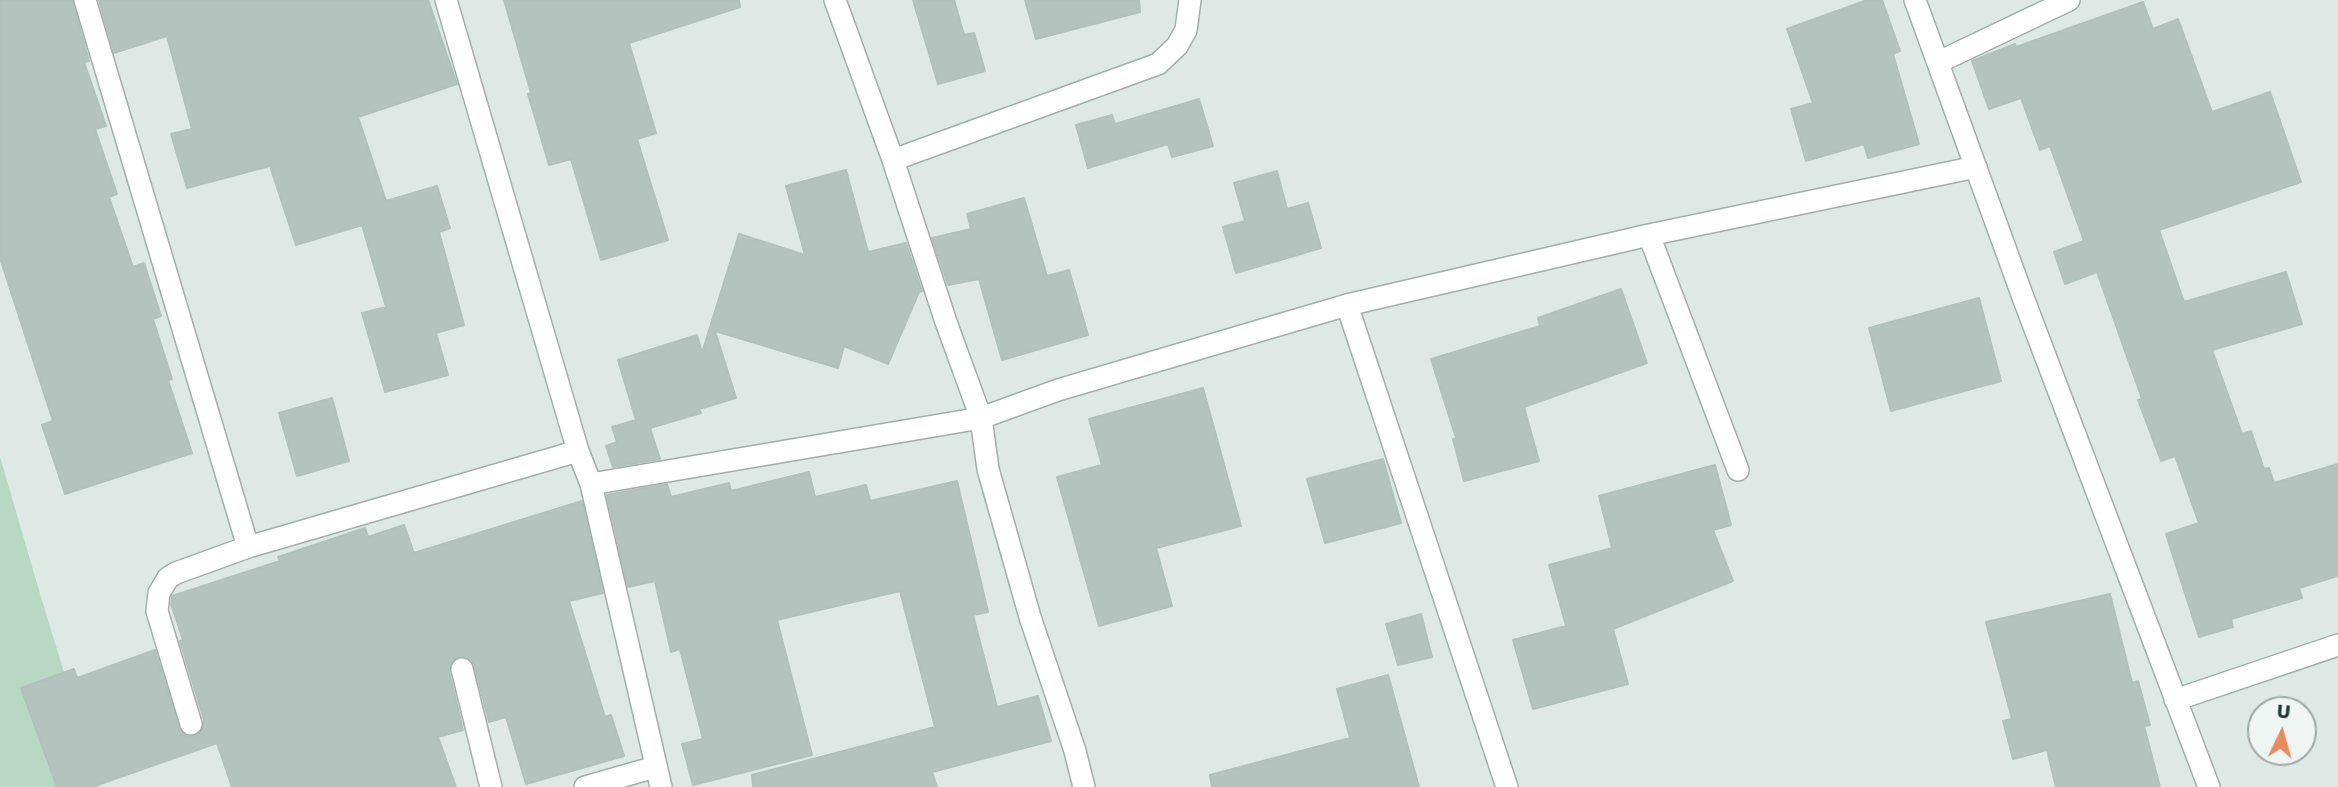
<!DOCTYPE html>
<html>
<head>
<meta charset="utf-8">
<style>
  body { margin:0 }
  #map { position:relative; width:2338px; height:787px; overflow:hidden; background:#dee8e5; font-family:"Work Sans",sans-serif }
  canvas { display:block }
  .north { position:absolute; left:2247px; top:696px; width:70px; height:70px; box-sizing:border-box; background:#eef5f2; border:2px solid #9ca9a6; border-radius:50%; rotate:5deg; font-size:19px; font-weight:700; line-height:28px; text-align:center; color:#213633 }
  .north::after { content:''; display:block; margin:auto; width:24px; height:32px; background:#e68c5e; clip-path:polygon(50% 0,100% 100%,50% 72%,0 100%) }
</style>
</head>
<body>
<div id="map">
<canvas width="2338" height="787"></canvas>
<div class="north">U</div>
</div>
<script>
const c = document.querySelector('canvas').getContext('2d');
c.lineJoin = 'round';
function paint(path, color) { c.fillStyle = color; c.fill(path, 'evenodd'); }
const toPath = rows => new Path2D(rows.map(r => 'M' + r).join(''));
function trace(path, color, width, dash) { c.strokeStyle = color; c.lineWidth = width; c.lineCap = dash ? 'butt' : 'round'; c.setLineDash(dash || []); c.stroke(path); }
paint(toPath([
  [0,457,41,597,99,787,0,787]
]), '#b8d8c4');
const building = toPath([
  [0,0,72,0,89,61,84,62,106,126,95,129,117,194,109,197,133,267,144,263,161,316,153,319,172,379,168,380,192,453,65,494,42,425,53,421,0,258,0,0],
  [99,0,428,0,457,84,358,117,386,201,437,186,450,228,439,232,464,325,436,333,448,375,385,392,362,313,386,307,362,225,296,245,270,166,187,188,171,134,192,129,167,36,114,53,99,0],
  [504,0,739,0,740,7,629,43,656,133,637,139,668,240,601,260,571,159,549,165,528,94,531,93,504,0],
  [913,0,954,0,964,35,974,33,985,71,938,84,913,0],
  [1025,0,1139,0,1140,12,1036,39,1025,0],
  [1867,0,1882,0,1900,51,1893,54,1919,144,1868,158,1864,144,1806,161,1791,109,1813,103,1787,29,1867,0],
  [2143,2,2153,29,2178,19,2212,112,2270,92,2301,182,2159,230,2184,302,2286,272,2302,324,2212,350,2242,434,2251,431,2264,469,2269,468,2274,483,2338,464,2338,576,2299,588,2302,598,2231,619,2233,627,2199,637,2166,534,2199,523,2175,456,2161,461,2138,400,2142,399,2097,272,2065,284,2054,252,2084,241,2050,146,2040,150,2021,98,1989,109,1972,61,2015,44,2016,47,2143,2],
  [1199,99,1213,146,1172,157,1168,144,1088,168,1076,125,1112,115,1115,124,1199,99],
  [846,170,868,252,906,243,922,291,919,292,888,364,844,346,838,368,715,331,736,398,699,409,701,413,650,428,660,459,613,467,606,446,617,442,612,427,636,420,618,360,697,335,702,353,739,234,805,255,786,186,846,170],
  [1277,171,1287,209,1308,203,1321,248,1236,273,1223,227,1245,221,1234,183,1277,171],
  [1024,198,1047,276,1069,270,1088,335,1002,360,979,279,948,285,932,238,971,229,967,214,1024,198],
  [1621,289,1647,363,1524,407,1539,461,1464,481,1453,439,1456,438,1431,359,1540,326,1538,318,1621,289],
  [1979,298,2001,381,1891,411,1869,328,1979,298],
  [1203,388,1241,526,1156,548,1172,606,1099,626,1057,477,1102,465,1089,419,1203,388],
  [332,398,349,461,297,476,279,413,332,398],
  [1383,459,1401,523,1325,543,1307,479,1383,459],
  [1715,465,1731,525,1713,530,1733,581,1613,629,1628,684,1533,709,1513,640,1566,626,1549,565,1612,548,1599,496,1715,465],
  [809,472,815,497,866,485,870,501,957,481,988,612,973,615,997,707,1038,696,1051,741,932,772,937,787,753,787,752,775,935,727,900,591,777,620,812,755,693,785,682,744,703,739,680,649,671,652,655,581,628,587,607,495,667,484,671,497,729,483,731,491,809,472],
  [582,501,603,593,569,601,605,717,611,715,624,756,526,784,506,717,489,722,474,665,471,659,460,656,452,660,449,671,463,730,438,737,456,787,232,787,217,743,92,787,57,787,21,688,74,669,77,678,155,650,179,728,183,734,189,737,195,736,201,732,204,720,180,641,183,640,171,604,172,596,280,561,278,557,365,528,368,537,404,525,414,553,582,501],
  [2110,594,2132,683,2138,681,2150,725,2144,726,2160,787,2056,787,2047,750,2013,759,2003,721,2012,719,1986,622,2110,594],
  [1421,614,1432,657,1398,665,1386,624,1421,614],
  [1388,675,1419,787,1212,787,1210,775,1350,738,1337,689,1388,675]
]);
paint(building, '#b4c3be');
trace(building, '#b1c1bc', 2);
const minor = toPath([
  [85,0,248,547],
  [446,0,578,451,591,484,661,787],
  [835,0,893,160,946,322,981,418,988,469,1030,617,1075,751,1084,787],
  [1915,0,2024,300,2209,787],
  [1939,62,2069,0],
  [893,160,1158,64,1177,46,1186,30,1190,0],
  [1649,235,1738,470],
  [1347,305,1507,787],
  [591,484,981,418,1058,390,1347,305,1649,235,1976,167],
  [462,669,491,787],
  [2175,700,2338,645],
  [191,724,157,611,159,593,168,578,176,573,248,547,578,451],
  [585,787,655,767]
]);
trace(minor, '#a2afac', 24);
trace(minor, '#fff', 21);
</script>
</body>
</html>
